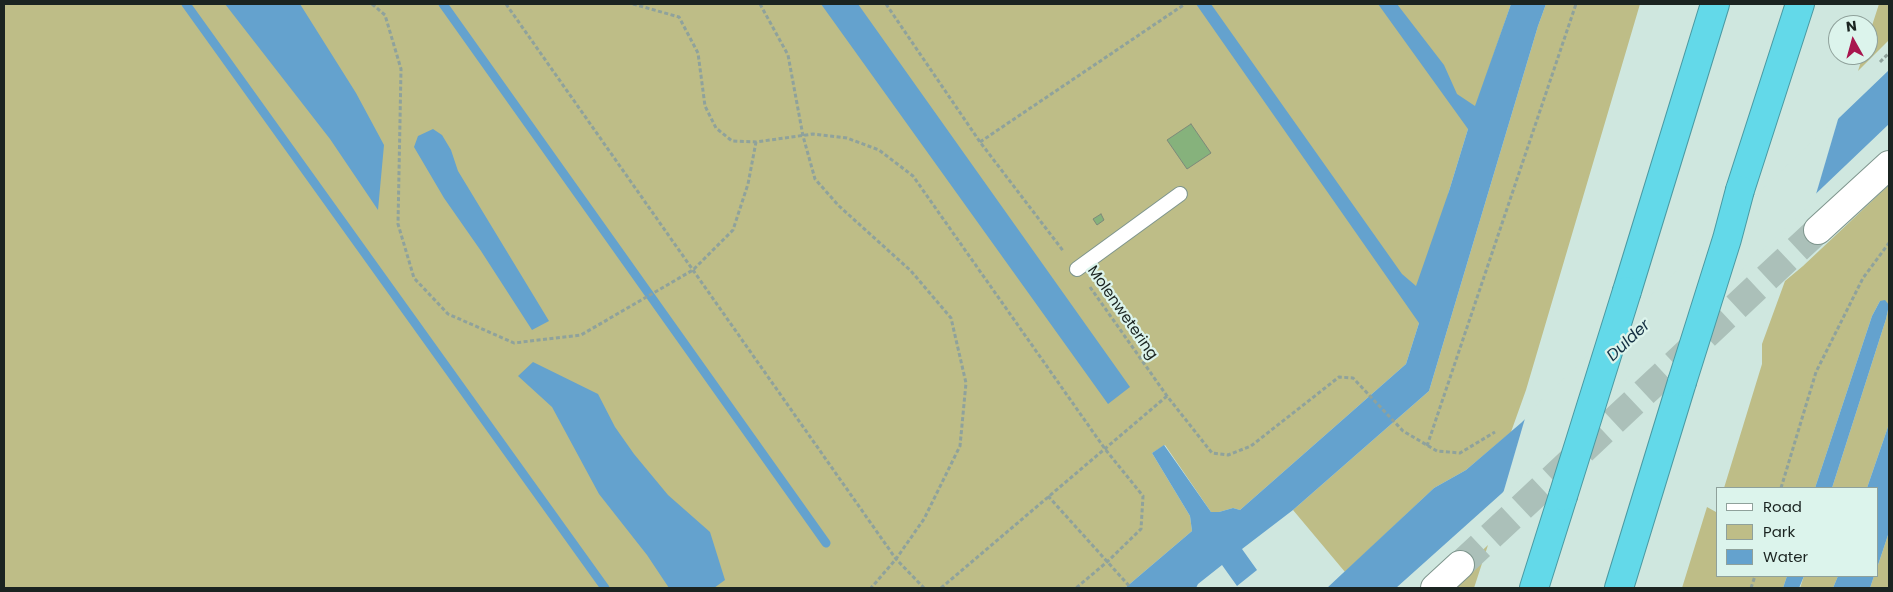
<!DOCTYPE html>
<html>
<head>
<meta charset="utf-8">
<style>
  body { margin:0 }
  #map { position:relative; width:1893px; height:592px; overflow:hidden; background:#cfe7df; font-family:Poppins,sans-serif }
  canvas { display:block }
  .frame { position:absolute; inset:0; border:5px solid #1b2421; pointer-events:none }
  .legend { position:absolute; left:1716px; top:487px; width:162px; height:90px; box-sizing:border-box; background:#dcf4ec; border:1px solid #8fa19b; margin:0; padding:6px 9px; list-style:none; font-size:15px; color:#1b2421 }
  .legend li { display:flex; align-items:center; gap:10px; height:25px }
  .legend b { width:25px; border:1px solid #8fa19b }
  .north { position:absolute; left:1828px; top:15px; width:50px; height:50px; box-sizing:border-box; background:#dcf4ec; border:1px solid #8fa19b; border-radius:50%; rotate:353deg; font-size:14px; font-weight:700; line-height:20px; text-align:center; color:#1b2421 }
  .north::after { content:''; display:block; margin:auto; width:18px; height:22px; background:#a8164e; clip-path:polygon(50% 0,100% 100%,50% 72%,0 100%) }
</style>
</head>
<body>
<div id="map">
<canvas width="1893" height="592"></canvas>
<div class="frame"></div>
<ul class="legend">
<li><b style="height:6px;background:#fff"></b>Road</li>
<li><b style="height:14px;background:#bebd87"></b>Park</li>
<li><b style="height:14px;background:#64a2ce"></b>Water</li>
</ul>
<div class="north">N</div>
</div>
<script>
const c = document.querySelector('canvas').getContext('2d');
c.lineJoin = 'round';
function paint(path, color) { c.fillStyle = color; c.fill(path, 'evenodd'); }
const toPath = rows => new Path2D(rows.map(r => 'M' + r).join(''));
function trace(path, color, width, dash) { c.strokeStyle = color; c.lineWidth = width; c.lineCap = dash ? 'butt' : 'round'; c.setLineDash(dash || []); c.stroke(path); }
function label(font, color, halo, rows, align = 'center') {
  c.font = font + ' Poppins,sans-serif'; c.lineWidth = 4.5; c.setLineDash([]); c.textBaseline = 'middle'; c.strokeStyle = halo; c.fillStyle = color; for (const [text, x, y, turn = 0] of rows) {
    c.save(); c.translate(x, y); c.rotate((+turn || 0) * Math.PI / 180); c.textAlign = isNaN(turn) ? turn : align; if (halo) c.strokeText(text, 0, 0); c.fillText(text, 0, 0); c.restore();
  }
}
paint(toPath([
  [4,4,1511,4,1468,129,1449,191,1419,323,1406,364,1240,510,1233,508,1219,512,1211,512,1165,445,1152,453,1190,516,1192,531,1125,588,4,588],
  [1546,4,1640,4,1526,390,1511,432,1466,470,1434,488,1345,572,1293,510,1429,391,1538,26],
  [1879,4,1889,4,1889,40,1858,71,1863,55,1868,55,1868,38],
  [1889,185,1889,424,1867,488,1832,488,1886,319,1889,305,1880,301,1872,316,1815,488,1724,488,1762,364,1762,344,1785,281,1803,266],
  [1707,507,1716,512,1717,510,1717,576,1787,576,1783,588,1682,588],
  [1889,532,1889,588,1870,588,1874,576,1877,576,1877,568],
  [1488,545,1474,588,1443,588],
  [1804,576,1838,576,1833,588,1800,588]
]), '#bebd87');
paint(toPath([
  [225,4,300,4,356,93,384,145,378,210,330,139],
  [821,4,858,4,1130,387,1108,404],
  [1196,4,1211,4,1402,274,1416,286,1449,191,1468,129,1378,4,1397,4,1444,65,1457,94,1475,106,1511,4,1546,4,1538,26,1429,391,1293,510,1242,549,1257,570,1237,586,1222,565,1198,584,1196,588,1125,588,1192,531,1190,516,1152,453,1164,445,1211,512,1219,512,1233,508,1240,510,1406,364,1419,323],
  [1889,70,1889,124,1501,494,1396,588,1327,588,1434,488,1466,470,1521,423],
  [433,129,442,135,451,150,458,171,549,321,532,330,481,251,444,198,414,147,418,136],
  [1885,300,1889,305,1886,319,1832,488,1815,488,1872,316,1880,301],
  [533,362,598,394,615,427,634,454,668,495,710,532,725,580,714,588,669,588,647,555,599,494,552,407,518,376],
  [1889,424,1889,532,1877,568,1877,488,1867,488],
  [1787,576,1804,576,1799,588,1783,588],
  [1838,576,1874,576,1870,588,1833,588]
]), '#64a2ce');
paint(toPath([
  [1839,116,1814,201,1502,497,1526,415]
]), '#cfe7df');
trace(toPath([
  [186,4,605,588],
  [443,4,826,543]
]), '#64a2ce', 9);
const building = toPath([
  [1191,124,1211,153,1187,169,1167,140,1191,124],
  [1101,214,1104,220,1097,225,1093,219,1101,214]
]);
paint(building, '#86b27c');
trace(building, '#7d8a7a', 1);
trace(toPath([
  [1460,565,1818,230]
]), '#abc0b9', 28, [28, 14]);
const lane = toPath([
  [1077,269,1180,194]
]);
const street = toPath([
  [1818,230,1889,165],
  [1435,588,1460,565]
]);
const highway = toPath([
  [1740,190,1800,4],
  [1627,291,1715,4],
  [1534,588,1563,496],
  [1619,588,1682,382]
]);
trace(lane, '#7e958d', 16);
trace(street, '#7e958d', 30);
trace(highway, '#4a9aa3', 30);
trace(toPath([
  [372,4,385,15,401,69,398,224,414,278,448,314,514,343,581,335,693,270,733,230,748,184,756,142],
  [506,4,896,559,924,588],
  [633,4,679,17,698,53,705,106,716,128,732,141,756,142,813,134,847,138,879,150,913,176,1105,449,1143,496,1141,529,1107,562,1076,588],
  [760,4,788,55,803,136,815,179,839,206,911,271,951,318,966,383,960,446,924,519,896,559,871,588],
  [886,4,980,142,1064,252],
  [1880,62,1889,53],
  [980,142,1185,4],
  [1090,287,1167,396,1212,453,1228,455,1251,446,1339,377,1353,378,1403,431,1437,451,1460,453,1495,432],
  [1427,446,1576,4],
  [1781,488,1816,372,1863,278,1889,243],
  [1048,496,1131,588],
  [941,588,1167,396],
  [1751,588,1755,576]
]), '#8fa29c', 3, [4, 2.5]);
trace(lane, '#fff', 14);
trace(street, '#fff', 28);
trace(highway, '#63d9e9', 28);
const highwayBridge = toPath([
  [1682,382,1727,239,1740,190],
  [1563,496,1627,291]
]);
trace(highwayBridge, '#4a9aa3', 30, []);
trace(highwayBridge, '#63d9e9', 28);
label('15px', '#1b2421', '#dcf4ec', [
  ["Molenwetering",1122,313,55]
]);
label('italic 16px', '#143043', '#dcf4ec', [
  ["Dulder",1629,341,-43]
]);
</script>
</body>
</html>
